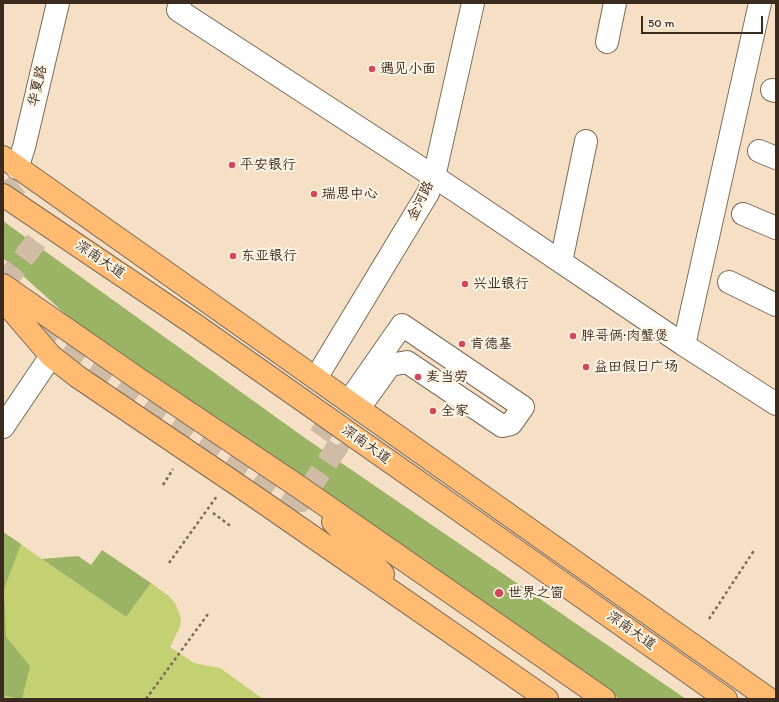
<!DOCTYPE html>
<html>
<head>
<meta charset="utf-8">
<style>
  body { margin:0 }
  #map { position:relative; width:779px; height:702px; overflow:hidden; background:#f5e0c5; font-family:Itim,sans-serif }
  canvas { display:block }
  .frame { position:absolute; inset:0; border:4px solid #3b2a1e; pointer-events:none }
  .scale { position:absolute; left:641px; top:16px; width:122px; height:18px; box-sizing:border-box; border:2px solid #3b2a1e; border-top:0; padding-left:5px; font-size:12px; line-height:14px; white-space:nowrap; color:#3b2a1e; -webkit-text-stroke:3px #fcf5e5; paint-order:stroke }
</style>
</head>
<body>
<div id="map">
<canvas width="779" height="702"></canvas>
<div class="frame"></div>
<div class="scale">50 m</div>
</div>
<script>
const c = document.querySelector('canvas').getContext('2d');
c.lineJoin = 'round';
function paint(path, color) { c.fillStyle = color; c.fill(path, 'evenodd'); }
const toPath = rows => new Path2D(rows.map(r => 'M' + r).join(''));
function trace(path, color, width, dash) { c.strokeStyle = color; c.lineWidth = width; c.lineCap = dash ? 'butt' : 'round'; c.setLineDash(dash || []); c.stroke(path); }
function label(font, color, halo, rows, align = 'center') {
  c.font = font + ' Itim,"LXGW WenKai TC",sans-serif'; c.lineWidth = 4; c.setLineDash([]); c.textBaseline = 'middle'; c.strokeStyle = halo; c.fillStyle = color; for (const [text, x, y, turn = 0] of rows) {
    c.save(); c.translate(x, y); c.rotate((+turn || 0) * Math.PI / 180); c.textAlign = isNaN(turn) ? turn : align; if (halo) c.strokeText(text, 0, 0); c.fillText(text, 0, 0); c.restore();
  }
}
paint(toPath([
  [3,532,126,617,151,583,169,596,175,603,178,610,181,618,180,627,170,647,194,663,220,668,263,699,3,699]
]), '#c3d172');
paint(toPath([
  [3,221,305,438,686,699,619,699,81,328,3,258],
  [3,532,21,544,4,589,6,637,30,666,22,699,6,696,4,699,3,699],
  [102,550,151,583,126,617,42,559,78,556,91,565]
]), '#9ab364');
trace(toPath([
  [3,182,24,209],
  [3,285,44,231],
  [13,306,290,501,301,501,338,446,335,434,314,419]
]), '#d0bca4', 22, [22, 11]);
const minor = toPath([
  [180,3,178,10,456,191,684,345,776,404],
  [607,42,615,3],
  [772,90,776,91],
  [759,151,776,158],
  [17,168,24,147,58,3],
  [743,214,776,228],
  [561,262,586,141],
  [729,282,776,305],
  [684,345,760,3],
  [316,378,428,193,434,177,473,3],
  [349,401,402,325,523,407,511,424,502,426,407,362,390,365,359,408],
  [3,427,51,356]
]);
const major = toPath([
  [3,157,769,699],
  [3,195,194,324,527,558,726,699],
  [3,285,137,378,302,489,604,699],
  [3,300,51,356,78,377,251,494,547,699],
  [333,522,383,574]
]);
trace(minor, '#7c6a58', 24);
trace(major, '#7c6a58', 24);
trace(toPath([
  [163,485,173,469],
  [213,513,232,527],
  [169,563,217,496],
  [709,619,755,549],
  [146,699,208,614]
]), '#7c6a58', 2.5, [3, 3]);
trace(minor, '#fff', 22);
trace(major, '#ffbb71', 22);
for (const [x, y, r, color] of [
  [372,69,4,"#d1495b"],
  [232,165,4,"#d1495b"],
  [314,194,4,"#d1495b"],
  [233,256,4,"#d1495b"],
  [465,284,4,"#d1495b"],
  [573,336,4,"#d1495b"],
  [462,344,4,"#d1495b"],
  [586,367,4,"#d1495b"],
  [418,377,4,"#d1495b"],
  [433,411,4,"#d1495b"],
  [499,593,5,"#d1495b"]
]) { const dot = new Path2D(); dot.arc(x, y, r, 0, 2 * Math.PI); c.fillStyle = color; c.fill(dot); trace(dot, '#fcf5e5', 1.5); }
label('14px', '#3b2a1e', '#fcf5e5', [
  ["遇见小面",380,69],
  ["平安银行",240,165],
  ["瑞思中心",322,194],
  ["东亚银行",241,256],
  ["兴业银行",473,284],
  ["胖哥俩·肉蟹煲",581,336],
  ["肯德基",470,344],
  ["益田假日广场",594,367],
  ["麦当劳",426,377],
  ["全家",441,411],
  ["世界之窗",508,593]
], 'left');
label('14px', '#3b2a1e', '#fcf5e5', [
  ["华夏路",38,86,-77],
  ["金河路",421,201,-64],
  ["深南大道",100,260,34],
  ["深南大道",366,445,35],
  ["深南大道",631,631,35]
]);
</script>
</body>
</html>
